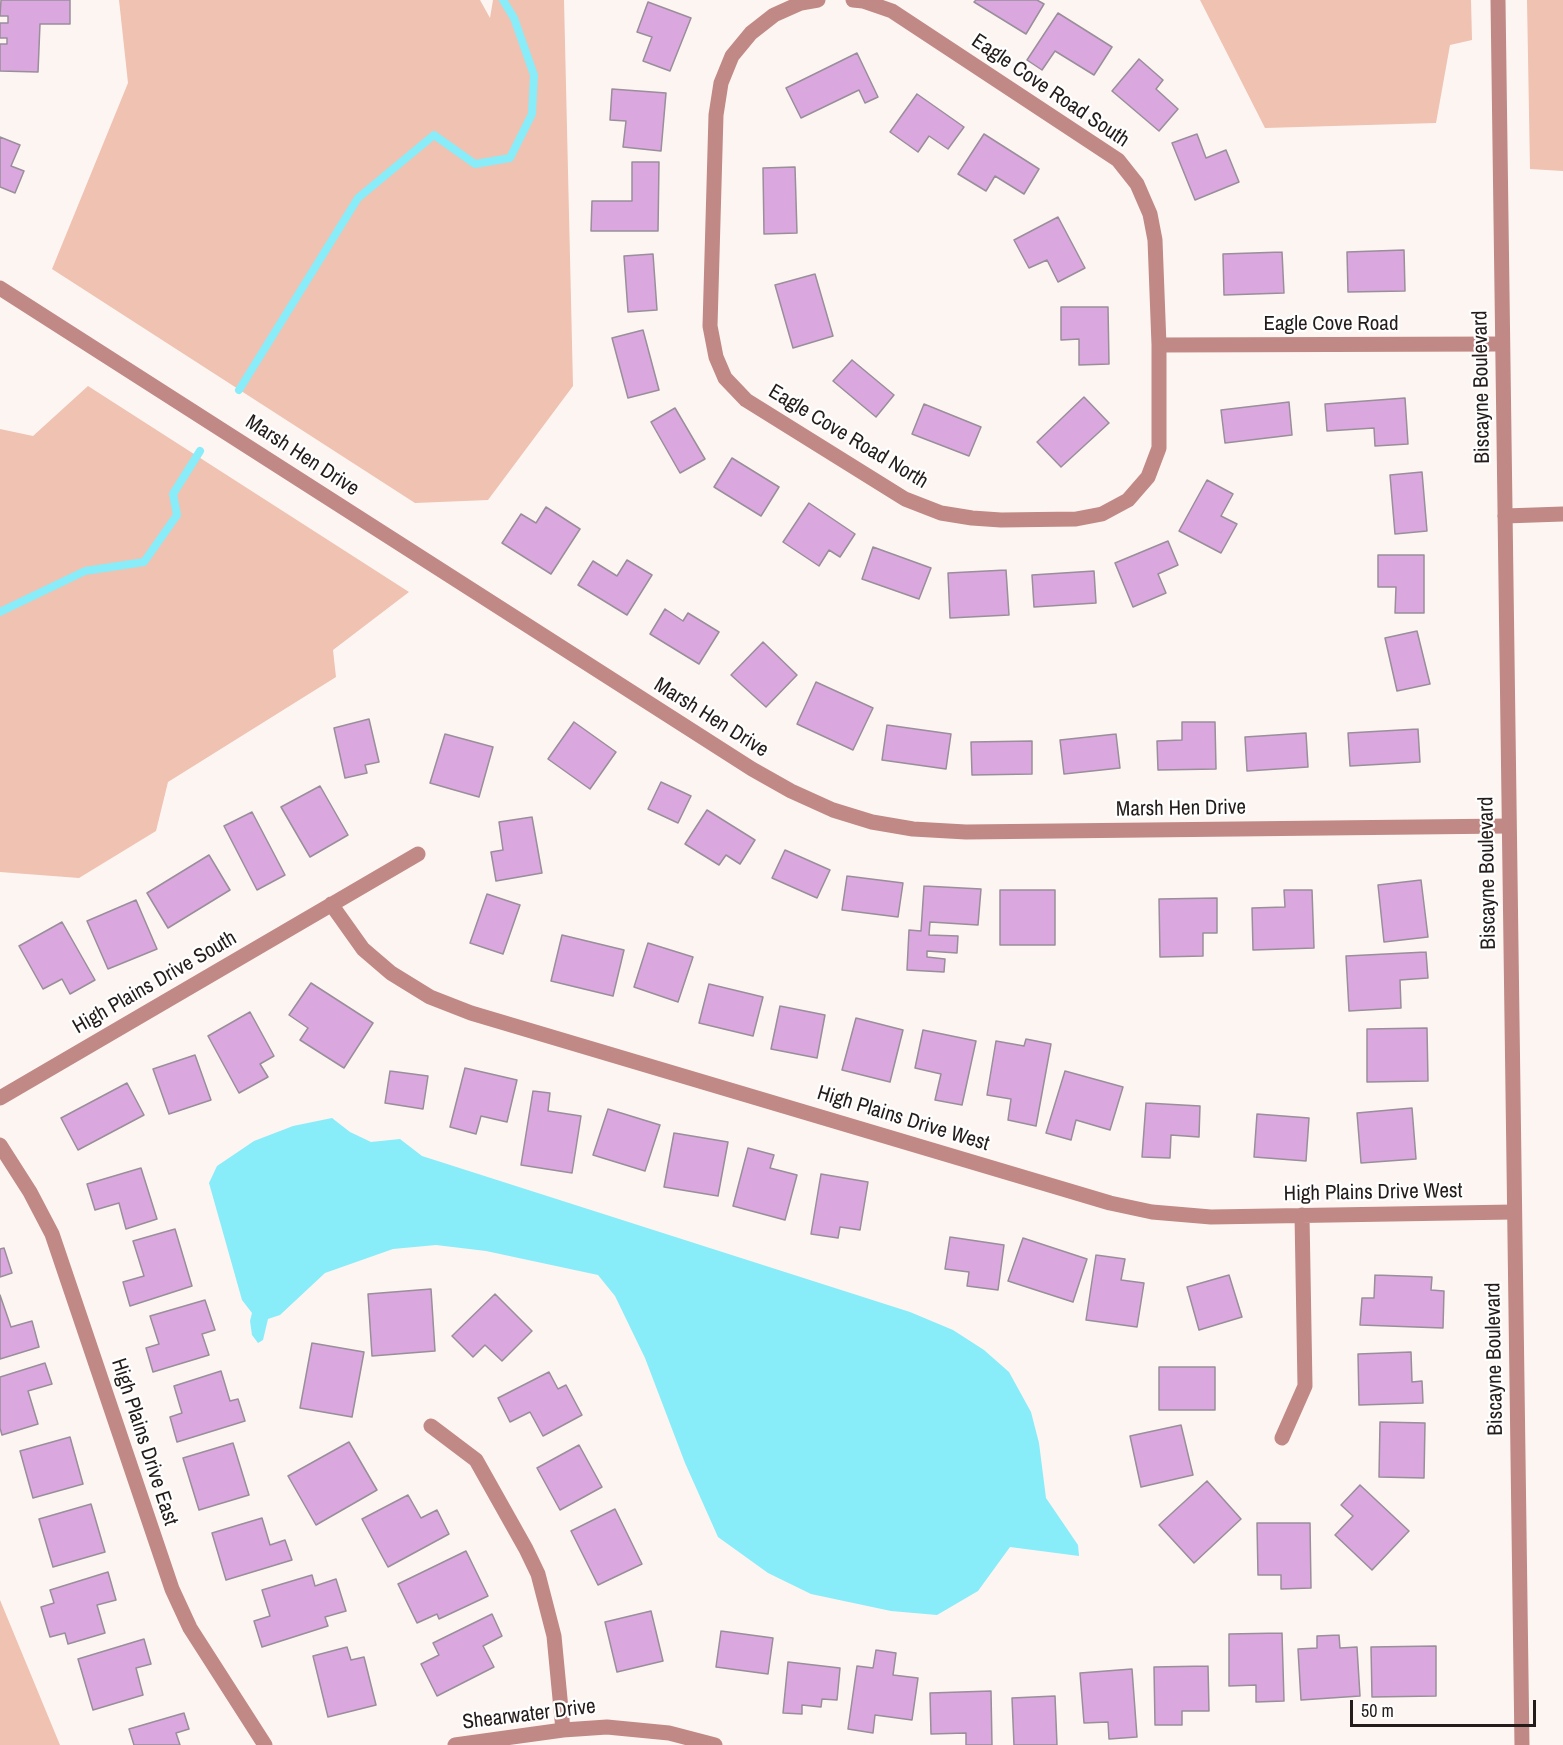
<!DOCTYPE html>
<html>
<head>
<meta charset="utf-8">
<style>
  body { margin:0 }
  #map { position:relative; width:1563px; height:1745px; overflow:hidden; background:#fdf5f2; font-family:"Archivo Narrow",sans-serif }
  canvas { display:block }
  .scale { position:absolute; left:1350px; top:1700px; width:186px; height:27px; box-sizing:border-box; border:3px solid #231c1a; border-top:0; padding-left:8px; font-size:18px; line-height:21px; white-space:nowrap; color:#231c1a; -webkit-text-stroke:4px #fff; paint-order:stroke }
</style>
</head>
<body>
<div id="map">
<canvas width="1563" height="1745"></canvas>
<div class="scale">50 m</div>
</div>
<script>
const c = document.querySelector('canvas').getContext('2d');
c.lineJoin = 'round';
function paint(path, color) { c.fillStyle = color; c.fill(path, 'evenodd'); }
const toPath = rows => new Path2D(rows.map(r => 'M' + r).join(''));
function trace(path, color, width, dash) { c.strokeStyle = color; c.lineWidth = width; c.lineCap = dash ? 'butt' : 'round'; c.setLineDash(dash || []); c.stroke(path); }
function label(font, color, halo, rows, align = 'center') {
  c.font = font + ' "Archivo Narrow",sans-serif'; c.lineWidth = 4.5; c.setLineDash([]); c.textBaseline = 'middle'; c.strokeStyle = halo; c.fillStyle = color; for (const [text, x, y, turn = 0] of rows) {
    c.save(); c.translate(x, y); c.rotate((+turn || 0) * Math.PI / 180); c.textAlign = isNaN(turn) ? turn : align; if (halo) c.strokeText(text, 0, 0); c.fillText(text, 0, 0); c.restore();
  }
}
paint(toPath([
  [119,0,480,0,490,18,493,0,564,0,573,386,488,500,415,503,52,269,128,83],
  [1200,0,1471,0,1472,40,1450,45,1436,123,1265,128],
  [1527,0,1563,0,1563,171,1530,169],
  [88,386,409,592,333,650,336,677,168,782,156,831,79,878,0,872,0,429,33,436],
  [0,1600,60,1745,0,1745]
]), '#efc2b1');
paint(toPath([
  [332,1118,350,1132,371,1142,400,1139,422,1156,910,1312,953,1330,984,1350,1009,1372,1031,1412,1039,1443,1046,1498,1078,1545,1079,1556,1010,1547,978,1591,937,1615,891,1611,811,1594,768,1573,718,1537,685,1463,645,1358,615,1296,598,1275,486,1251,436,1245,393,1249,325,1273,280,1315,268,1319,263,1340,258,1343,252,1335,250,1321,252,1313,242,1300,209,1183,217,1166,254,1141,293,1126]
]), '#89ecf9');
trace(toPath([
  [239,390,358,198,434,135,475,164,510,158,532,114,534,75,514,18,503,0],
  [0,612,85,571,144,562,177,515,173,494,200,451]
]), '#89ecf9', 8);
const building = toPath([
  [1,0,70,0,70,24,40,24,38,72,0,71,0,44,7,44,7,38,0,38,0,23,8,23,8,16,0,16,1,0],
  [976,0,1037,0,1044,4,1026,34,974,2,976,0],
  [648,2,691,18,670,71,643,61,652,37,637,32,648,2],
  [1058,13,1112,47,1094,75,1055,51,1042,70,1027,60,1058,13],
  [857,53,878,97,865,103,859,90,801,118,786,88,857,53],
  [1139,59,1163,80,1156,89,1178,109,1159,131,1112,91,1139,59],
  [612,89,666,93,661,151,623,147,626,121,610,120,612,89],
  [917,94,964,127,948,149,929,136,918,152,890,132,917,94],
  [984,134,1039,169,1024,194,995,176,986,191,958,174,984,134],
  [1197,134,1206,158,1226,150,1239,182,1195,200,1172,143,1197,134],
  [0,137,20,145,11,166,24,171,15,193,0,187,0,137],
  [632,162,659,162,658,231,591,231,592,201,632,201,632,162],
  [795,167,797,233,764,234,763,168,795,167],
  [1058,217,1085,268,1058,282,1047,260,1029,268,1014,240,1058,217],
  [1404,250,1405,291,1348,292,1347,252,1404,250],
  [1282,252,1284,293,1224,295,1223,254,1282,252],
  [653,254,657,310,628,312,624,256,653,254],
  [815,274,833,336,793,348,775,285,815,274],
  [1061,307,1108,307,1109,364,1079,365,1079,339,1061,340,1061,307],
  [643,330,659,390,628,398,612,338,643,330],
  [852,360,894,395,876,417,833,381,852,360],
  [1084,397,1109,423,1061,467,1037,442,1084,397],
  [1405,398,1408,444,1375,446,1374,428,1327,431,1325,404,1405,398],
  [1289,402,1292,435,1225,443,1221,410,1289,402],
  [924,404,981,427,969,456,912,434,924,404],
  [675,408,705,459,680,473,651,422,675,408],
  [732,458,779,487,761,516,714,487,732,458],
  [1422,472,1427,531,1395,534,1390,475,1422,472],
  [1207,480,1233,494,1221,516,1237,524,1221,553,1179,531,1207,480],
  [809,503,855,534,840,557,829,550,819,566,783,542,809,503],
  [546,507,580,529,551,574,502,543,521,514,536,523,546,507],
  [1168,541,1178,565,1158,574,1166,593,1133,607,1115,563,1168,541],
  [873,547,931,568,919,599,862,579,873,547],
  [1378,555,1424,555,1424,613,1395,613,1396,587,1378,587,1378,555],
  [627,560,652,575,627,615,578,585,593,561,617,576,627,560],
  [1006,570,1009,615,950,618,948,573,1006,570],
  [1094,571,1096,603,1034,607,1032,575,1094,571],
  [665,609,683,621,688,613,719,632,699,664,650,634,665,609],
  [1417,631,1430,684,1397,691,1385,638,1417,631],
  [763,642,797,675,766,707,731,675,763,642],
  [816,682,873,708,853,750,797,724,816,682],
  [369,719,379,762,365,765,367,773,345,778,334,728,369,719],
  [574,722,616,752,590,789,548,759,574,722],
  [1182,722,1215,722,1216,769,1158,770,1157,741,1182,740,1182,722],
  [887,725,951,734,946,769,882,760,887,725],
  [1418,729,1420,762,1350,766,1348,733,1418,729],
  [1306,733,1308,767,1247,771,1245,737,1306,733],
  [445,734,493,747,479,797,430,783,445,734],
  [1116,734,1120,768,1064,774,1060,740,1116,734],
  [1032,741,1032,774,972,775,971,742,1032,741],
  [661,782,691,796,678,823,648,809,661,782],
  [320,786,348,835,310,857,281,807,320,786],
  [707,810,755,840,740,864,726,855,719,865,685,844,707,810],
  [252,812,285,875,257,890,224,826,252,812],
  [532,817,542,873,496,881,491,852,503,850,499,822,532,817],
  [785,850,830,870,817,898,772,878,785,850],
  [209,855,230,890,168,928,147,893,209,855],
  [847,876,903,883,898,917,842,910,847,876],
  [1421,880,1428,937,1384,942,1378,885,1421,880],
  [924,886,981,889,978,925,930,922,929,935,958,936,957,953,927,951,927,957,945,959,944,972,907,970,909,930,921,931,924,886],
  [1000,890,1055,890,1055,945,1000,945,1000,890],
  [1284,890,1312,890,1314,948,1253,950,1252,908,1285,907,1284,890],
  [487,894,520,905,503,954,470,943,487,894],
  [1217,898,1217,933,1203,933,1203,956,1160,957,1159,899,1217,898],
  [136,900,157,949,108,969,87,921,136,900],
  [62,922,95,980,70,994,62,979,43,989,19,946,62,922],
  [562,935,624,950,613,996,551,981,562,935],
  [648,943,693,957,678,1002,634,987,648,943],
  [1426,952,1428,978,1400,980,1401,1008,1349,1011,1346,956,1426,952],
  [311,983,373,1023,344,1068,300,1040,308,1028,289,1015,311,983],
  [709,984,763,997,753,1036,699,1023,709,984],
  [780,1006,825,1015,817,1058,771,1049,780,1006],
  [250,1012,274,1056,260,1064,268,1077,239,1093,208,1036,250,1012],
  [856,1018,903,1030,890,1082,842,1070,856,1018],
  [1427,1028,1428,1081,1367,1082,1367,1029,1427,1028],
  [923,1030,976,1041,962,1105,935,1100,941,1074,915,1068,923,1030],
  [1026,1039,1051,1044,1036,1126,1008,1120,1011,1099,987,1095,996,1041,1024,1046,1026,1039],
  [195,1055,211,1100,169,1114,153,1069,195,1055],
  [465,1068,517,1080,507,1122,481,1116,476,1134,450,1127,465,1068],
  [390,1071,428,1076,423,1109,385,1103,390,1071],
  [1065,1071,1123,1087,1110,1130,1076,1120,1071,1140,1046,1133,1065,1071],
  [127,1083,144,1115,78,1150,61,1118,127,1083],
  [533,1091,550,1093,548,1111,581,1116,572,1173,521,1165,533,1091],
  [1146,1103,1200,1106,1199,1137,1171,1135,1170,1158,1142,1157,1146,1103],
  [1412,1108,1416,1159,1361,1163,1357,1113,1412,1108],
  [608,1109,660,1125,645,1171,593,1155,608,1109],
  [1257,1114,1309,1118,1306,1161,1254,1157,1257,1114],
  [674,1133,728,1142,718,1196,664,1187,674,1133],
  [748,1148,774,1155,770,1168,797,1175,785,1220,733,1206,748,1148],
  [141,1168,157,1219,126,1229,119,1203,95,1210,87,1184,141,1168],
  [821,1174,868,1182,860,1230,840,1227,838,1238,811,1234,821,1174],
  [175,1229,192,1286,130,1306,123,1282,144,1276,133,1241,175,1229],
  [950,1237,1004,1245,998,1290,967,1286,969,1272,945,1269,950,1237],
  [1023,1238,1087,1259,1073,1302,1008,1281,1023,1238],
  [4,1248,12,1273,0,1277,0,1249,4,1248],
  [1096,1255,1125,1259,1121,1280,1144,1283,1137,1327,1086,1320,1096,1255],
  [1229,1275,1242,1317,1199,1330,1187,1287,1229,1275],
  [1375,1275,1432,1277,1431,1290,1444,1291,1443,1328,1360,1325,1362,1298,1374,1298,1375,1275],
  [431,1289,435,1351,372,1356,368,1294,431,1289],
  [495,1294,532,1331,502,1361,485,1345,473,1357,452,1336,495,1294],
  [0,1295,11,1327,32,1321,39,1347,0,1359,0,1295],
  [205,1300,215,1330,202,1334,209,1355,153,1372,146,1348,159,1344,150,1316,205,1300],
  [312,1343,364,1352,352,1417,300,1408,312,1343],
  [1411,1352,1412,1382,1422,1381,1423,1403,1359,1405,1358,1354,1411,1352],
  [45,1363,52,1384,28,1391,38,1424,2,1435,0,1428,0,1377,45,1363],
  [1159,1367,1215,1367,1215,1410,1159,1410,1159,1367],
  [221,1371,230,1401,238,1399,245,1421,177,1442,170,1417,182,1413,174,1386,221,1371],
  [549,1372,558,1389,566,1385,582,1415,543,1436,530,1412,510,1422,498,1398,549,1372],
  [1380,1422,1425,1423,1424,1478,1379,1477,1380,1422],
  [1181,1425,1193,1475,1141,1487,1130,1436,1181,1425],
  [70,1437,83,1484,33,1498,20,1451,70,1437],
  [349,1442,377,1490,316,1525,288,1476,349,1442],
  [233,1443,249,1495,199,1510,183,1458,233,1443],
  [579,1445,602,1487,560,1510,537,1468,579,1445],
  [1207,1481,1241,1519,1194,1563,1159,1525,1207,1481],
  [1360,1485,1409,1531,1372,1570,1335,1535,1353,1516,1341,1505,1360,1485],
  [408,1495,421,1518,437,1510,449,1534,388,1567,362,1519,408,1495],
  [91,1504,105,1552,53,1567,39,1519,91,1504],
  [615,1509,642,1564,598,1585,571,1531,615,1509],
  [262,1518,270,1545,285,1540,292,1560,226,1580,212,1533,262,1518],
  [1257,1523,1310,1523,1311,1588,1281,1589,1281,1575,1258,1575,1257,1523],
  [466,1551,488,1596,439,1619,437,1614,417,1623,398,1584,466,1551],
  [108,1572,116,1600,97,1605,105,1633,68,1644,65,1633,50,1637,41,1607,54,1603,50,1590,108,1572],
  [312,1575,315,1586,336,1579,346,1611,325,1617,328,1626,262,1647,254,1621,270,1616,262,1590,312,1575],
  [651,1611,663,1661,617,1672,605,1622,651,1611],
  [492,1614,502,1636,483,1646,494,1667,437,1696,421,1664,439,1655,433,1643,492,1614],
  [721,1631,773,1638,768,1674,716,1667,721,1631],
  [1282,1633,1284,1701,1256,1702,1256,1685,1229,1686,1229,1634,1282,1633],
  [1339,1635,1340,1648,1357,1647,1360,1696,1301,1700,1298,1649,1317,1648,1317,1636,1339,1635],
  [144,1639,151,1664,136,1668,143,1695,93,1710,78,1659,144,1639],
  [1436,1646,1436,1696,1372,1697,1371,1647,1436,1646],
  [347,1647,351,1660,364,1657,376,1705,328,1717,313,1656,347,1647],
  [876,1650,896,1653,893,1675,918,1678,912,1720,875,1715,873,1733,848,1729,857,1666,873,1668,876,1650],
  [788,1662,840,1668,837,1700,822,1699,821,1707,802,1705,802,1714,783,1713,788,1662],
  [1208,1666,1209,1711,1182,1711,1182,1725,1155,1725,1154,1667,1208,1666],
  [1132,1669,1137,1737,1109,1739,1108,1722,1084,1723,1080,1673,1132,1669],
  [991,1691,992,1745,966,1745,966,1733,931,1734,930,1693,991,1691],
  [1055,1696,1057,1745,1014,1745,1012,1698,1055,1696],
  [184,1713,189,1729,176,1733,180,1745,134,1745,129,1729,184,1713]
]);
paint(building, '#daa8df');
trace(building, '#998e9a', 1.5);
trace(toPath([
  [818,0,801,3,774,15,751,33,732,56,721,83,716,115,710,326,716,357,725,378,746,400,905,499,941,513,972,518,1001,520,1076,519,1102,514,1128,500,1148,477,1159,448,1159,345,1155,240,1150,214,1137,184,1118,160,892,11,863,1,853,0],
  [0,288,752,769,791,791,833,810,872,822,913,829,966,832,1508,826],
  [1159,345,1502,344],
  [1505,516,1563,514],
  [331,904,363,949,391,973,430,997,471,1013,1110,1203,1152,1212,1211,1217,1513,1212],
  [0,1098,418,854],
  [0,1145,30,1192,52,1234,172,1589,190,1628,265,1745],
  [431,1426,476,1460,526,1549,538,1574,554,1636,563,1730],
  [1282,1438,1305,1386,1302,1215],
  [455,1745,563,1730,607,1727,669,1733,715,1745]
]), '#c18985', 15);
trace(toPath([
  [1498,0,1522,1745]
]), '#c18985', 15);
label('21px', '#231c1a', '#fff', [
  ["Eagle Cove Road South",1050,91,34],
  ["Eagle Cove Road",1331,324],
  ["Biscayne Boulevard",1482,387,-91],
  ["Eagle Cove Road North",848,437,31],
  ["Marsh Hen Drive",302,456,33],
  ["Marsh Hen Drive",711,718,32],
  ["Marsh Hen Drive",1181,809,-1],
  ["Biscayne Boulevard",1488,873,-91],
  ["High Plains Drive South",155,983,-30],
  ["High Plains Drive West",903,1119,17],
  ["High Plains Drive West",1373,1193,-1],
  ["Biscayne Boulevard",1495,1359,-91],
  ["High Plains Drive East",144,1442,72],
  ["Shearwater Drive",529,1715,-7]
]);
</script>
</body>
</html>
